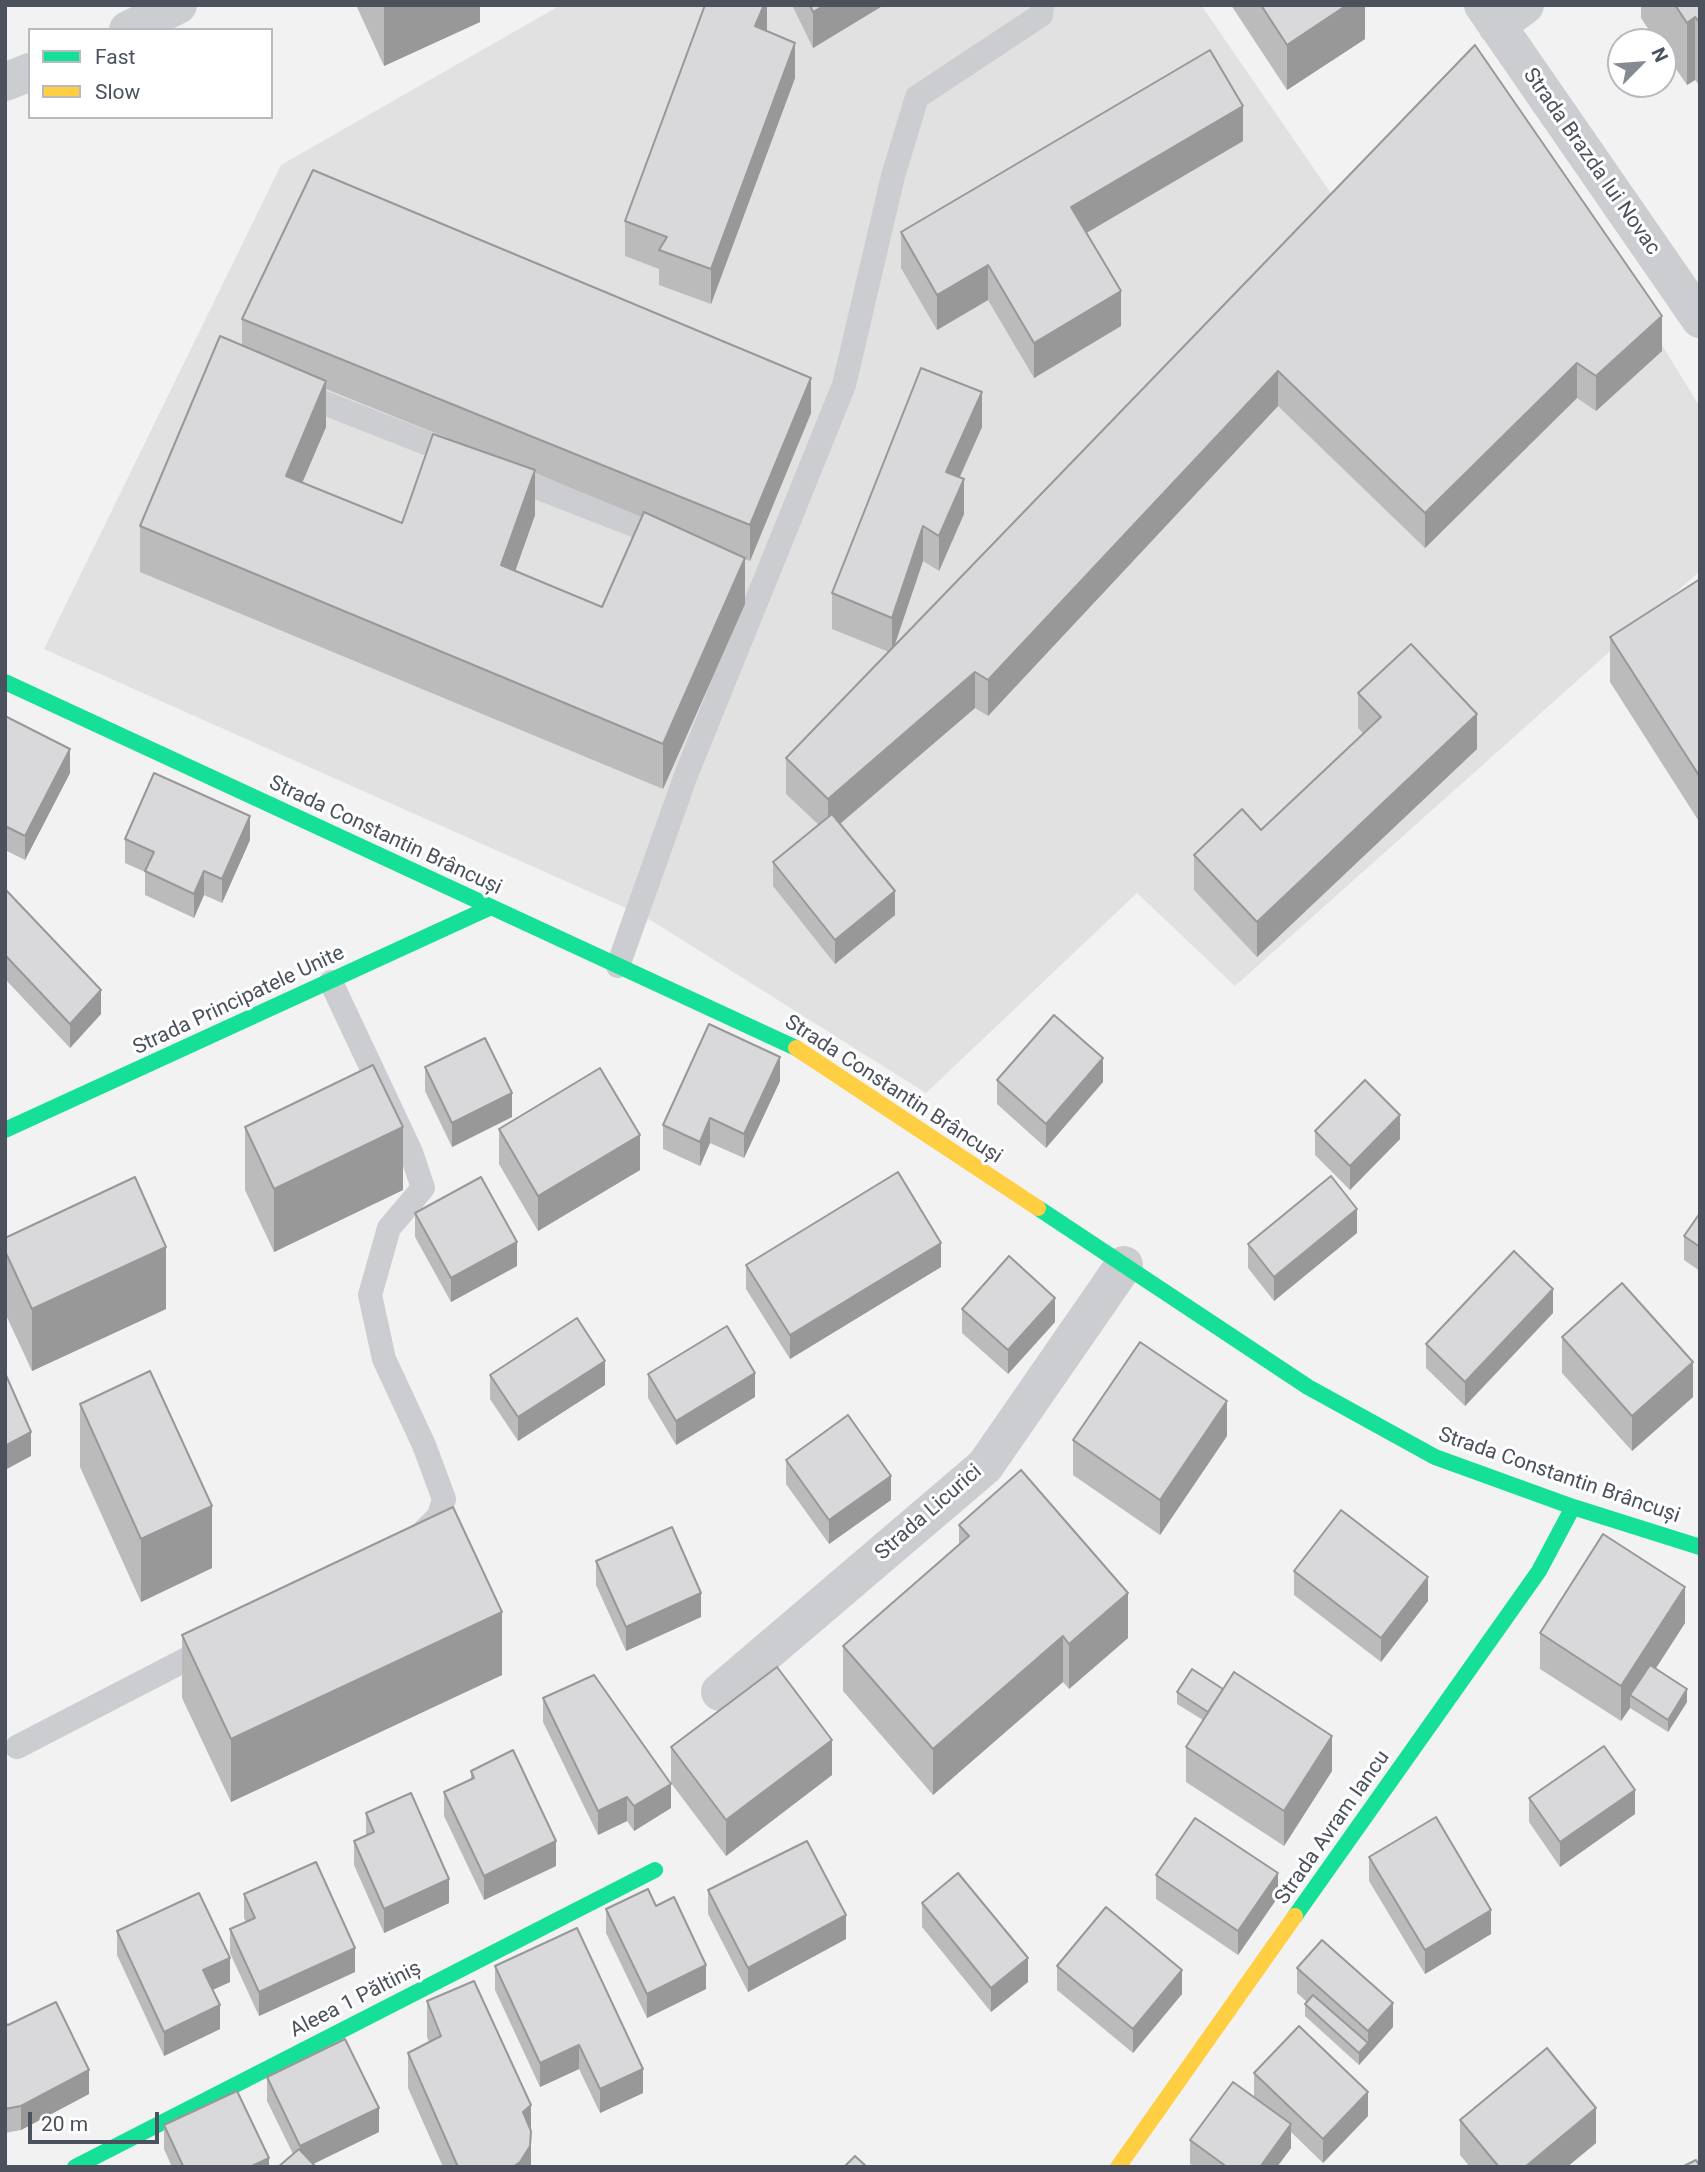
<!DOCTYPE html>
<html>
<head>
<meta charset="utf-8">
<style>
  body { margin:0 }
  #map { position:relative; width:1705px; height:2172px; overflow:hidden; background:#f3f2f2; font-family:Roboto,sans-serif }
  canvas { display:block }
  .frame { position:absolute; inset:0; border:7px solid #4b525d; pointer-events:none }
  .legend { position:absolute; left:28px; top:28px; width:245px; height:91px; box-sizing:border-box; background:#fff; border:2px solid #b7babe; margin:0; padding:9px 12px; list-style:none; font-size:21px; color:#4b525d }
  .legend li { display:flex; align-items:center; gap:14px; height:35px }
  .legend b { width:35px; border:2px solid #b7babe }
  .north { position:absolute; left:1607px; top:28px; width:70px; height:70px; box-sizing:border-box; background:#fff; border:2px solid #b7babe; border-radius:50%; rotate:65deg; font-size:19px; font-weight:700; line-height:28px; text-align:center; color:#4b525d }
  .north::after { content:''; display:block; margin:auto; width:24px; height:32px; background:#868a91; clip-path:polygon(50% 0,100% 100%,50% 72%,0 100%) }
  .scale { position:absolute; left:28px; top:2112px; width:131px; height:32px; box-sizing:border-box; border:4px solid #4b525d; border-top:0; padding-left:9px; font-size:21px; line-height:24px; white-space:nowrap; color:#4b525d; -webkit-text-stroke:5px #fff; paint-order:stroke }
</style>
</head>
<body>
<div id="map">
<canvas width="1705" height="2172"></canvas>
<div class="frame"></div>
<ul class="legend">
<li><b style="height:9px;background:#16e098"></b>Fast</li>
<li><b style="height:9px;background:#ffcf43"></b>Slow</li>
</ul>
<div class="north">N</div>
<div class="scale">20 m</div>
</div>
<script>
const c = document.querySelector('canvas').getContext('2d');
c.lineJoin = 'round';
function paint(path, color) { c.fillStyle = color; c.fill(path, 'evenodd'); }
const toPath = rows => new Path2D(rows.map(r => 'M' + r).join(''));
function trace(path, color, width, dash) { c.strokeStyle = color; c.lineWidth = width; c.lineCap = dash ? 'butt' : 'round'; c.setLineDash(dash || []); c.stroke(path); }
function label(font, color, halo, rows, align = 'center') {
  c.font = font + ' Roboto,sans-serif'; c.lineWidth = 6; c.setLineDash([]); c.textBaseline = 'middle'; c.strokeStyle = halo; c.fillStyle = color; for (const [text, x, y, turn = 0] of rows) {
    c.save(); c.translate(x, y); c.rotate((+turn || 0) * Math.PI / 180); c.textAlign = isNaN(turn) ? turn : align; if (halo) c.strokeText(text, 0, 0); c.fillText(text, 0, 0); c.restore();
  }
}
paint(toPath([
  [561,5,1201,5,1341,208,1487,60,1700,407,1700,571,1235,986,1137,893,926,1093,644,916,44,649,281,165]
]), '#e1e1e2');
trace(toPath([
  [294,391,459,456],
  [506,475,667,538],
  [618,966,686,775,844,385,893,176,917,97,1041,15,1042,5],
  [331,982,411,1152,423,1188,389,1228,370,1295,384,1359,424,1445,444,1499,439,1516,417,1538],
  [17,1747,212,1646]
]), '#cccdd0', 24);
trace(toPath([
  [1483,5,1700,319],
  [1497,26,1525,5],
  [128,30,178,5],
  [5,82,30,72],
  [720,1692,985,1466,1124,1265]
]), '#cccdd0', 38);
trace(toPath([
  [5,682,796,1048],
  [5,1130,489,908],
  [1038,1208,1308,1387,1435,1457,1573,1507,1700,1547],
  [1295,1916,1539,1571,1573,1507],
  [75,2167,655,1870]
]), '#16e098', 16);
trace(toPath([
  [796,1048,1038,1208],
  [1118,2167,1295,1916]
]), '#ffcf43', 16);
paint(toPath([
  [356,5,480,5,480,22,384,66],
  [767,5,767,31,795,78,711,304,659,285,659,269,625,256,625,221],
  [792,5,884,5,813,48],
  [1231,5,1365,5,1365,39,1287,90],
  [1641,5,1700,5,1700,86,1695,80,1687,85,1663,50,1663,42,1657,42,1641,18],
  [1475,45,1662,351,1596,411,1577,398,1425,548,1278,406,988,716,975,708,840,824,895,915,835,964,773,886,773,862,819,825,786,794,786,758,889,652,832,629,832,593,982,427,960,477,964,514,939,571,923,561,894,646],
  [1243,141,1086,233,1121,326,1034,378,988,300,937,330,901,268,901,232],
  [242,319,811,413,750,561,745,559,745,604,663,789,140,572,140,526,242,345],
  [326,389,467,446,402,523,302,482,326,427],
  [535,473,642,517,602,607,515,571,535,515],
  [1700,579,1700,823,1610,682,1610,637],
  [1358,693,1477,749,1257,957,1194,890,1194,855,1261,830,1364,734,1358,728],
  [5,716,70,773,25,860,5,850],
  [125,839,250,840,222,903,204,895,194,918,145,895,145,872,125,863],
  [5,889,101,1014,70,1048,5,979],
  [425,1067,512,1117,452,1147,425,1091],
  [997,1080,1103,1082,1046,1148,997,1104],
  [780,1081,744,1158,710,1143,700,1166,663,1149,663,1125],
  [245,1127,403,1190,274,1252,245,1190],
  [499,1129,640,1170,538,1231,499,1164],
  [1315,1131,1400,1139,1350,1190,1315,1155],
  [415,1213,517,1266,451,1302,415,1237],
  [1700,1213,1700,1271,1684,1260,1684,1236],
  [1357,1233,1274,1301,1248,1268,1248,1244],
  [5,1238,166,1309,32,1371,5,1313],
  [746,1265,941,1267,790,1359,746,1289],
  [962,1309,1055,1322,1008,1374,962,1333],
  [1553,1313,1465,1406,1426,1368,1426,1344],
  [1562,1337,1693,1397,1632,1451,1562,1373],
  [648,1374,755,1397,676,1445,648,1398],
  [490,1375,605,1385,518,1441,490,1399],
  [80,1404,212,1568,141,1602,80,1467],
  [1227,1436,1160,1535,1073,1475,1073,1440],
  [786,1460,891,1500,829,1544,786,1484],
  [959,1525,1128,1638,1069,1689,1063,1682,933,1795,843,1691,843,1646,959,1545],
  [596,1561,701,1617,626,1651,596,1585],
  [1294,1571,1428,1601,1381,1662,1294,1595],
  [1685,1623,1656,1668,1687,1702,1668,1732,1630,1708,1621,1721,1540,1669,1540,1633],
  [182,1635,502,1675,231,1802,182,1698],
  [1177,1692,1332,1771,1284,1846,1186,1782,1186,1747,1203,1720,1177,1704],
  [543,1698,671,1808,634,1831,627,1821,598,1835,543,1722],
  [671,1747,832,1775,726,1856,671,1783],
  [471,1771,556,1866,484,1900,444,1816,444,1792,471,1779],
  [1529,1798,1635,1814,1560,1867,1529,1822],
  [366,1813,449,1903,384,1933,354,1865,354,1841,366,1836],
  [1369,1857,1491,1934,1425,1974,1369,1881],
  [1156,1875,1278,1897,1238,1955,1156,1899],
  [708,1890,846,1939,748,1992,708,1914],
  [244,1894,355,1972,259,2016,230,1953,230,1929,246,1922,244,1918],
  [922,1903,1028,1982,991,2012,922,1927],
  [656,1906,706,1989,647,2018,606,1933,606,1909],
  [117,1931,230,1982,213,1990,220,2029,164,2056,117,1955],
  [495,1966,643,2093,600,2113,579,2069,540,2087,495,1990],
  [1057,1966,1182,1994,1133,2053,1057,1990],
  [1297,1968,1393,2027,1359,2065,1305,2016,1305,2004,1307,2002,1297,1993],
  [427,2001,531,2105,531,2167,443,2167,408,2088,408,2053,429,2042,427,2037],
  [5,2023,89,2094,21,2130,5,2133],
  [1254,2073,1368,2116,1323,2163,1291,2132,1291,2148,1277,2167,1195,2167,1190,2164,1190,2140,1254,2097],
  [267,2077,379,2132,313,2164,293,2154,267,2101],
  [1460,2120,1596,2143,1567,2167,1470,2167,1460,2155],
  [164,2125,269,2167,172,2167,164,2149]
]), '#bbbbbc');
paint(toPath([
  [384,5,480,5,480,22,384,66],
  [764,5,767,5,767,35,755,26],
  [825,5,884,5,813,48,813,12],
  [1347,5,1365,5,1365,39,1287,90,1287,45],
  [1695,17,1695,80,1687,85,1687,23],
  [795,43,795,78,711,304,711,269],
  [1243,106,1243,141,1071,242,1071,207],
  [988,265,988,300,937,330,937,295],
  [1121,291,1121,326,1034,378,1034,343],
  [1662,316,1662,351,1596,411,1596,376],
  [1577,363,1577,398,1425,548,1425,513],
  [1278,371,1278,406,988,716,988,680],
  [811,378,811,413,750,561,750,525],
  [326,381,326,427,286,521,286,476],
  [982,392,982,427,946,507,946,472],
  [535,470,535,515,501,611,501,565],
  [964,479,964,514,939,571,939,536],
  [923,526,923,561,892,653,892,618],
  [745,558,745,604,663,789,663,744],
  [975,672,975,708,828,834,828,799],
  [1477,714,1477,749,1257,957,1257,922],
  [70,749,70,773,25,860,25,836],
  [250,816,250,840,222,903,222,879],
  [204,871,204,895,194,918,194,894],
  [895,891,895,915,835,964,835,940],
  [101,990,101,1014,70,1048,70,1024],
  [780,1057,780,1081,744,1158,744,1134],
  [1103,1058,1103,1082,1046,1148,1046,1124],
  [512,1093,512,1117,452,1147,452,1123],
  [1400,1115,1400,1139,1350,1190,1350,1166],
  [710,1118,710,1143,700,1166,700,1142],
  [403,1127,403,1190,274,1252,274,1189],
  [640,1135,640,1170,538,1231,538,1196],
  [1357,1209,1357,1233,1274,1301,1274,1277],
  [517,1242,517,1266,451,1302,451,1278],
  [941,1243,941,1267,790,1359,790,1335],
  [166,1247,166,1309,32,1371,32,1309],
  [1553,1289,1553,1313,1465,1406,1465,1382],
  [1055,1298,1055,1322,1008,1374,1008,1350],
  [605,1361,605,1385,518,1441,518,1417],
  [1693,1362,1693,1397,1632,1451,1632,1416],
  [755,1373,755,1397,676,1445,676,1421],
  [1227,1401,1227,1436,1160,1535,1160,1500],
  [31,1432,31,1456,5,1470,5,1446],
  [891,1476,891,1500,829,1544,829,1520],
  [212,1506,212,1568,141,1602,141,1539],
  [1428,1577,1428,1601,1381,1662,1381,1638],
  [1685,1587,1685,1623,1636,1699,1630,1695,1630,1708,1621,1721,1621,1686],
  [701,1593,701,1617,626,1651,626,1627],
  [1128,1593,1128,1638,1069,1689,1069,1644],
  [502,1612,502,1675,231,1802,231,1739],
  [1063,1636,1063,1682,933,1795,933,1749],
  [1687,1689,1687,1702,1668,1732,1668,1720],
  [1332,1736,1332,1771,1284,1846,1284,1811],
  [832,1740,832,1775,726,1856,726,1820],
  [671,1784,671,1808,634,1831,634,1806],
  [1635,1790,1635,1814,1560,1867,1560,1842],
  [627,1797,627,1821,598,1835,598,1811],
  [556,1841,556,1866,484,1900,484,1876],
  [1278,1873,1278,1897,1238,1955,1238,1931],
  [449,1879,449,1903,384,1933,384,1909],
  [1491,1910,1491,1934,1425,1974,1425,1950],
  [846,1915,846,1939,748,1992,748,1968],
  [355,1948,355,1972,259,2016,259,1992],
  [230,1958,230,1982,203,1994,203,1970],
  [1028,1958,1028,1982,991,2012,991,1988],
  [706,1965,706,1989,647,2018,647,1994],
  [1182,1970,1182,1994,1133,2053,1133,2029],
  [1393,2003,1393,2027,1359,2065,1359,2053,1368,2043,1368,2031],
  [220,2005,220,2029,164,2056,164,2032],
  [579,2045,579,2069,540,2087,540,2063],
  [643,2069,643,2093,600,2113,600,2089],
  [89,2070,89,2094,21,2130,21,2106],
  [1368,2092,1368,2116,1323,2163,1323,2139],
  [531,2105,531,2167,513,2167,523,2112],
  [379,2108,379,2132,307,2167,300,2167,300,2146],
  [1596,2108,1596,2143,1567,2167,1525,2167],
  [1291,2124,1291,2148,1277,2167,1260,2167],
  [269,2158,269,2167,250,2167]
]), '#989899');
const building = toPath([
  [705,5,764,5,755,26,795,43,711,269,659,250,667,237,625,221,705,5],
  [810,5,825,5,813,12,810,5],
  [1261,5,1347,5,1287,45,1261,5],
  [1675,5,1700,5,1700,23,1695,17,1687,23,1675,5],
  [1475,45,1662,316,1596,376,1577,363,1425,513,1278,371,988,680,975,672,828,799,786,758,1475,45],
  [1210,50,1243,106,1071,207,1121,291,1034,343,988,265,937,295,901,232,1210,50],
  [313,170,811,378,750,525,242,319,313,170],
  [220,336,326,381,286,476,402,523,433,434,535,470,501,565,602,607,644,512,745,558,663,744,140,526,220,336],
  [921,368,982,392,946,472,964,479,939,536,923,526,892,618,832,593,921,368],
  [1700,579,1700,777,1610,637,1700,579],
  [1411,644,1477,714,1257,922,1194,855,1242,809,1261,830,1381,717,1358,693,1411,644],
  [5,716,70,749,25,836,5,826,5,716],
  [154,773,250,816,222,879,204,871,194,894,145,871,154,852,125,839,154,773],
  [832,814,895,891,835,940,773,862,832,814],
  [5,889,101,990,70,1024,5,955,5,889],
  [1054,1015,1103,1058,1046,1124,997,1080,1054,1015],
  [709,1024,780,1057,744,1134,710,1118,700,1142,663,1125,709,1024],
  [485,1038,512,1093,452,1123,425,1067,485,1038],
  [373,1065,403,1127,274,1189,245,1127,373,1065],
  [600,1068,640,1135,538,1196,499,1129,600,1068],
  [1365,1080,1400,1115,1350,1166,1315,1131,1365,1080],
  [898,1172,941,1243,790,1335,746,1265,898,1172],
  [1331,1176,1357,1209,1274,1277,1248,1244,1331,1176],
  [135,1177,166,1247,32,1309,5,1251,5,1238,135,1177],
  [481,1177,517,1242,451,1278,415,1213,481,1177],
  [1700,1213,1700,1247,1684,1236,1700,1213],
  [1514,1251,1553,1289,1465,1382,1426,1344,1514,1251],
  [1009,1256,1055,1298,1008,1350,962,1309,1009,1256],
  [1622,1283,1693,1362,1632,1416,1562,1337,1622,1283],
  [577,1318,605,1361,518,1417,490,1375,577,1318],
  [727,1326,755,1373,676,1421,648,1374,727,1326],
  [1140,1342,1227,1401,1160,1500,1073,1440,1140,1342],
  [150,1371,212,1506,141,1539,80,1404,150,1371],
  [5,1373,31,1432,5,1446,5,1373],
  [848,1415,891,1476,829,1520,786,1460,848,1415],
  [1021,1470,1128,1593,1069,1644,1063,1636,933,1749,843,1646,969,1536,959,1525,1021,1470],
  [453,1507,502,1612,231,1739,182,1635,453,1507],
  [1341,1510,1428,1577,1381,1638,1294,1571,1341,1510],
  [672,1527,701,1593,626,1627,596,1561,672,1527],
  [1603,1534,1685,1587,1621,1686,1540,1633,1603,1534],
  [1650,1665,1687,1689,1668,1720,1630,1695,1650,1665],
  [777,1667,832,1740,726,1820,671,1747,777,1667],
  [1192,1669,1223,1689,1208,1712,1177,1692,1192,1669],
  [1234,1672,1332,1736,1284,1811,1186,1747,1234,1672],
  [594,1675,671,1784,634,1806,627,1797,598,1811,543,1698,594,1675],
  [1604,1746,1635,1790,1560,1842,1529,1798,1604,1746],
  [513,1750,556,1841,484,1876,444,1792,474,1778,471,1771,513,1750],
  [411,1793,449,1879,384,1909,354,1841,374,1832,366,1813,411,1793],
  [1436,1817,1491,1910,1425,1950,1369,1857,1436,1817],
  [1195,1818,1278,1873,1238,1931,1156,1875,1195,1818],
  [807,1841,846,1915,748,1968,708,1890,807,1841],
  [316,1862,355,1948,259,1992,230,1929,255,1918,244,1894,316,1862],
  [958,1873,1028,1958,991,1988,922,1903,958,1873],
  [648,1889,656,1906,674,1897,706,1965,647,1994,606,1909,648,1889],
  [199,1893,230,1958,203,1970,220,2005,164,2032,117,1931,199,1893],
  [1106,1907,1182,1970,1133,2029,1057,1966,1106,1907],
  [577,1928,643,2069,600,2089,579,2045,540,2063,495,1966,577,1928],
  [1322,1940,1393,2003,1368,2031,1297,1968,1322,1940],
  [474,1981,531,2105,523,2112,531,2131,530,2146,520,2162,513,2167,458,2167,408,2053,441,2036,427,2001,474,1981],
  [1313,1995,1368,2043,1359,2053,1305,2004,1313,1995],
  [56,2002,89,2070,21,2106,5,2109,5,2023,8,2025,56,2002],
  [1299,2026,1368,2092,1323,2139,1254,2073,1299,2026],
  [345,2039,379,2108,300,2146,267,2077,345,2039],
  [1547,2048,1596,2108,1525,2167,1499,2167,1460,2120,1547,2048],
  [1233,2082,1291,2124,1260,2167,1227,2167,1190,2140,1233,2082],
  [237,2091,269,2158,250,2167,181,2167,183,2166,164,2125,237,2091],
  [299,2149,316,2167,278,2167,299,2149],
  [855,2156,867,2167,844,2167,855,2156],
  [1696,2160,1700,2167,1682,2167,1696,2160]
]);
paint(building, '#d9d9db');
trace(building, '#989899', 2);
label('21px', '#4b525d', '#fff', [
  ["Strada Brazda lui Novac",1591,162,55],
  ["Strada Constantin Brâncuși",385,836,25],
  ["Strada Principatele Unite",239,1001,-25],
  ["Strada Constantin Brâncuși",893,1090,33],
  ["Strada Constantin Brâncuși",1559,1476,19],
  ["Strada Licurici",929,1513,-41],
  ["Strada Avram Iancu",1333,1828,-55],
  ["Aleea 1 Păltiniș",356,2000,-27]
]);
</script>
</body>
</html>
